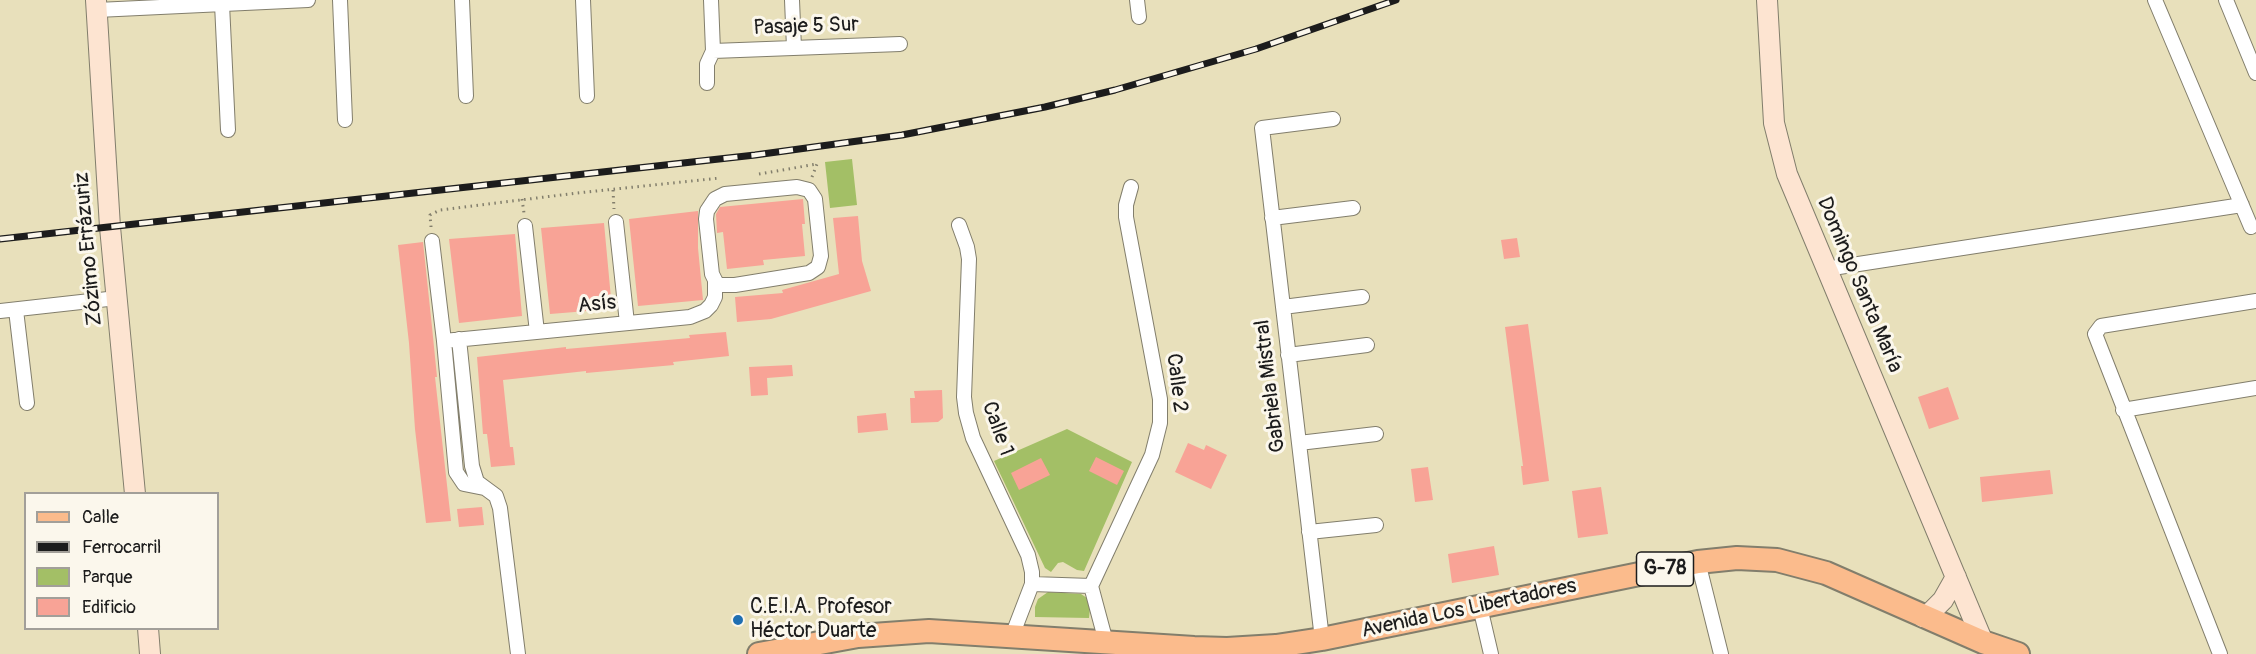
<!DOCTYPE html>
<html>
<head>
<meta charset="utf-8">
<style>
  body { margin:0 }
  #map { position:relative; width:2256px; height:654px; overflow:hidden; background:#e8e0bb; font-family:Pangolin,sans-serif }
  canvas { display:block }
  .legend { position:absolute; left:24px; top:492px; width:195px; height:138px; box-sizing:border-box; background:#fbf7ec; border:2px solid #a29f99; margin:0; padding:8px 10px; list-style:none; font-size:18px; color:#1c1c1c }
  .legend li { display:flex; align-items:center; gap:12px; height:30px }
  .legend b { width:30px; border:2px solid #a29f99 }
</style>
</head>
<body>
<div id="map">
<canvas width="2256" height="654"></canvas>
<ul class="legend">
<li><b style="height:8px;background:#fbbb8c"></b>Calle</li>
<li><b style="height:8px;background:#1c1c1c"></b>Ferrocarril</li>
<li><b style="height:16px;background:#a3bf66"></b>Parque</li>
<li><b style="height:16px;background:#f8a396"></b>Edificio</li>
</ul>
</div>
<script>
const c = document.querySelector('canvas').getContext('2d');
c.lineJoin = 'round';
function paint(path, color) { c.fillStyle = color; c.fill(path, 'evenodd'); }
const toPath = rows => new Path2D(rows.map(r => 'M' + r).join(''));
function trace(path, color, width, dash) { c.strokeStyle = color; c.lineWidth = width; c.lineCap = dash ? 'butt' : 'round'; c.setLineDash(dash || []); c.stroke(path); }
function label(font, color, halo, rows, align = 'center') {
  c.font = font + ' Pangolin,sans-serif'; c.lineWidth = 6; c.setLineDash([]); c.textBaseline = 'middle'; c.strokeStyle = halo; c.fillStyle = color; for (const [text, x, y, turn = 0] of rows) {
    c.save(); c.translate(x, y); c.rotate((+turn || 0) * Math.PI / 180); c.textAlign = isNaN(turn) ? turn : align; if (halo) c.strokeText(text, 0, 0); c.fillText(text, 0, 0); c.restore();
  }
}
paint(toPath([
  [852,159,857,205,830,208,825,162],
  [1067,429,1132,462,1084,571,1077,570,1063,562,1058,563,1051,572,1045,568,994,461],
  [1048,592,1081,594,1087,598,1090,608,1089,618,1035,617,1035,607,1038,599]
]), '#a3bf66');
paint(toPath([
  [803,199,805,224,802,224,805,256,763,260,764,265,727,269,723,232,717,233,716,214,720,207],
  [698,211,698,248,703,300,638,306,629,219],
  [858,216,862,261,871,291,771,319,737,322,735,297,783,293,782,290,839,274,833,218],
  [604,223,612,309,550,314,541,228],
  [515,234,522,316,459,323,449,239],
  [1517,238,1520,257,1504,259,1501,240],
  [423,242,432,327,437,377,435,377,451,521,426,523,415,429,409,343,398,245],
  [1528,324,1549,481,1523,485,1521,466,1523,466,1505,327],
  [726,332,729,356,673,362,674,365,586,373,586,371,503,380,510,447,513,447,515,465,491,467,487,434,483,434,477,357,566,347,566,349,690,338,689,335],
  [792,365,793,376,767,378,768,395,751,396,749,367],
  [1948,387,1959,419,1929,429,1918,397],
  [942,390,943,418,938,422,911,423,910,398,915,398,914,391],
  [886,413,888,430,858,433,857,416],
  [1188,443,1204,450,1206,445,1227,455,1211,489,1175,472],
  [1096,457,1124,471,1117,485,1089,471],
  [1041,458,1050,475,1019,490,1011,473],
  [1428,467,1433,500,1415,502,1411,469],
  [2050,470,2053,494,1982,502,1980,477],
  [1601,487,1608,534,1578,538,1572,491],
  [482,507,484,525,459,527,457,509],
  [1494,546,1499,575,1452,583,1448,554]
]), '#f8a396');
const street = toPath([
  [340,0,345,120],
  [462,0,466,96],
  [583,0,587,96],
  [792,0,794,48],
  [1137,0,1139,17],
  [2155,0,2251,227],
  [2226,0,2256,73],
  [222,4,228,130],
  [97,10,308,0],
  [713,51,900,44],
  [707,83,707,64,713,51,711,0],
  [797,187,809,190,815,199,821,256,818,267,809,273,735,285,720,285,716,282,712,274,706,219,707,211,715,199,725,194,797,187],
  [1272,218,1353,208],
  [616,222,627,323],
  [959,225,967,247,969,259,964,397,966,413,973,438,1028,555,1032,572,1032,584,1012,636],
  [525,226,537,332],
  [432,241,444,341,456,472,464,484,484,488],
  [1826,269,2242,205],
  [1283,307,1362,297],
  [16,310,27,403],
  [0,311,117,298],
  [459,339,472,466,477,482,496,496,500,508,518,654],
  [444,341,690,317,705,311,711,305,715,297,715,281],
  [1288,355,1367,345],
  [2123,410,2256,388],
  [1299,443,1376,434],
  [1309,532,1376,525],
  [1698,562,1721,654],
  [1032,584,1091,586],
  [1480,607,1491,654],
  [1322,639,1262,128,1333,119],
  [1106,642,1091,586,1152,455,1160,423,1160,399,1126,217,1126,205,1131,187],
  [2220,654,2095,334,2101,326,2256,301]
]);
const secondary = toPath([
  [96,0,110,227,135,494],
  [1767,0,1774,123,1787,174,1983,642],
  [1923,617,1930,613,1943,600,1956,577],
  [148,628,150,654]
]);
const primary = toPath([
  [759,654,858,636,929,631,1194,648,1227,649,1276,646,1322,639,1698,562,1737,558,1777,560,1826,573,1983,642,2018,654]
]);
trace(street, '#827e6c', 16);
trace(secondary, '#827e6c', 22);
trace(primary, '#827e6c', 26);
trace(toPath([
  [759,174,817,164],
  [812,177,817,164],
  [613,190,614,209],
  [522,199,524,213],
  [431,227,430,215,440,210,577,193,720,178]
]), '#827e6c', 3, [1.5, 4.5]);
trace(street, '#fff', 14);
trace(secondary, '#fde4d1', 20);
trace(primary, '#fbbb8c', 22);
const rail = toPath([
  [0,239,755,155,902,135,1045,107,1115,90,1256,49,1396,0]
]);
trace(rail, '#1c1c1c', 7);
trace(rail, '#fbf7ec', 4.5, [14]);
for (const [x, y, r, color] of [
  [738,620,6,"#1f6fb2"]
]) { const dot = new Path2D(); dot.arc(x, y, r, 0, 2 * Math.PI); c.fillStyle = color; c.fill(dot); trace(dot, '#fbf7ec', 2); }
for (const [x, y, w] of [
  [1665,569,57]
]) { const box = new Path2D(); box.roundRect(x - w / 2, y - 17, w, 34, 4.5); c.fillStyle = '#fbf7ec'; c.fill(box); trace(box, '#1c1c1c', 1.5); }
label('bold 20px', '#1c1c1c', null, [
  ["G-78",1665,569]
]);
label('21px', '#1c1c1c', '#fbf7ec', [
  ["Pasaje 5 Sur",806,27,-2],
  ["Zózimo Errázuriz",89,249,-95],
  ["Domingo Santa María",1859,285,67],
  ["Asís",597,305,-6],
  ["Calle 2",1176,383,83],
  ["Gabriela Mistral",1271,386,-97],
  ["Calle 1",997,429,70],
  ["Avenida Los Libertadores",1469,609,-12]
]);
label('21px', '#1c1c1c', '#fbf7ec', [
  ["C.E.I.A. Profesor",750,608],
  ["Héctor Duarte",750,632]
], 'left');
</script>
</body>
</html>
